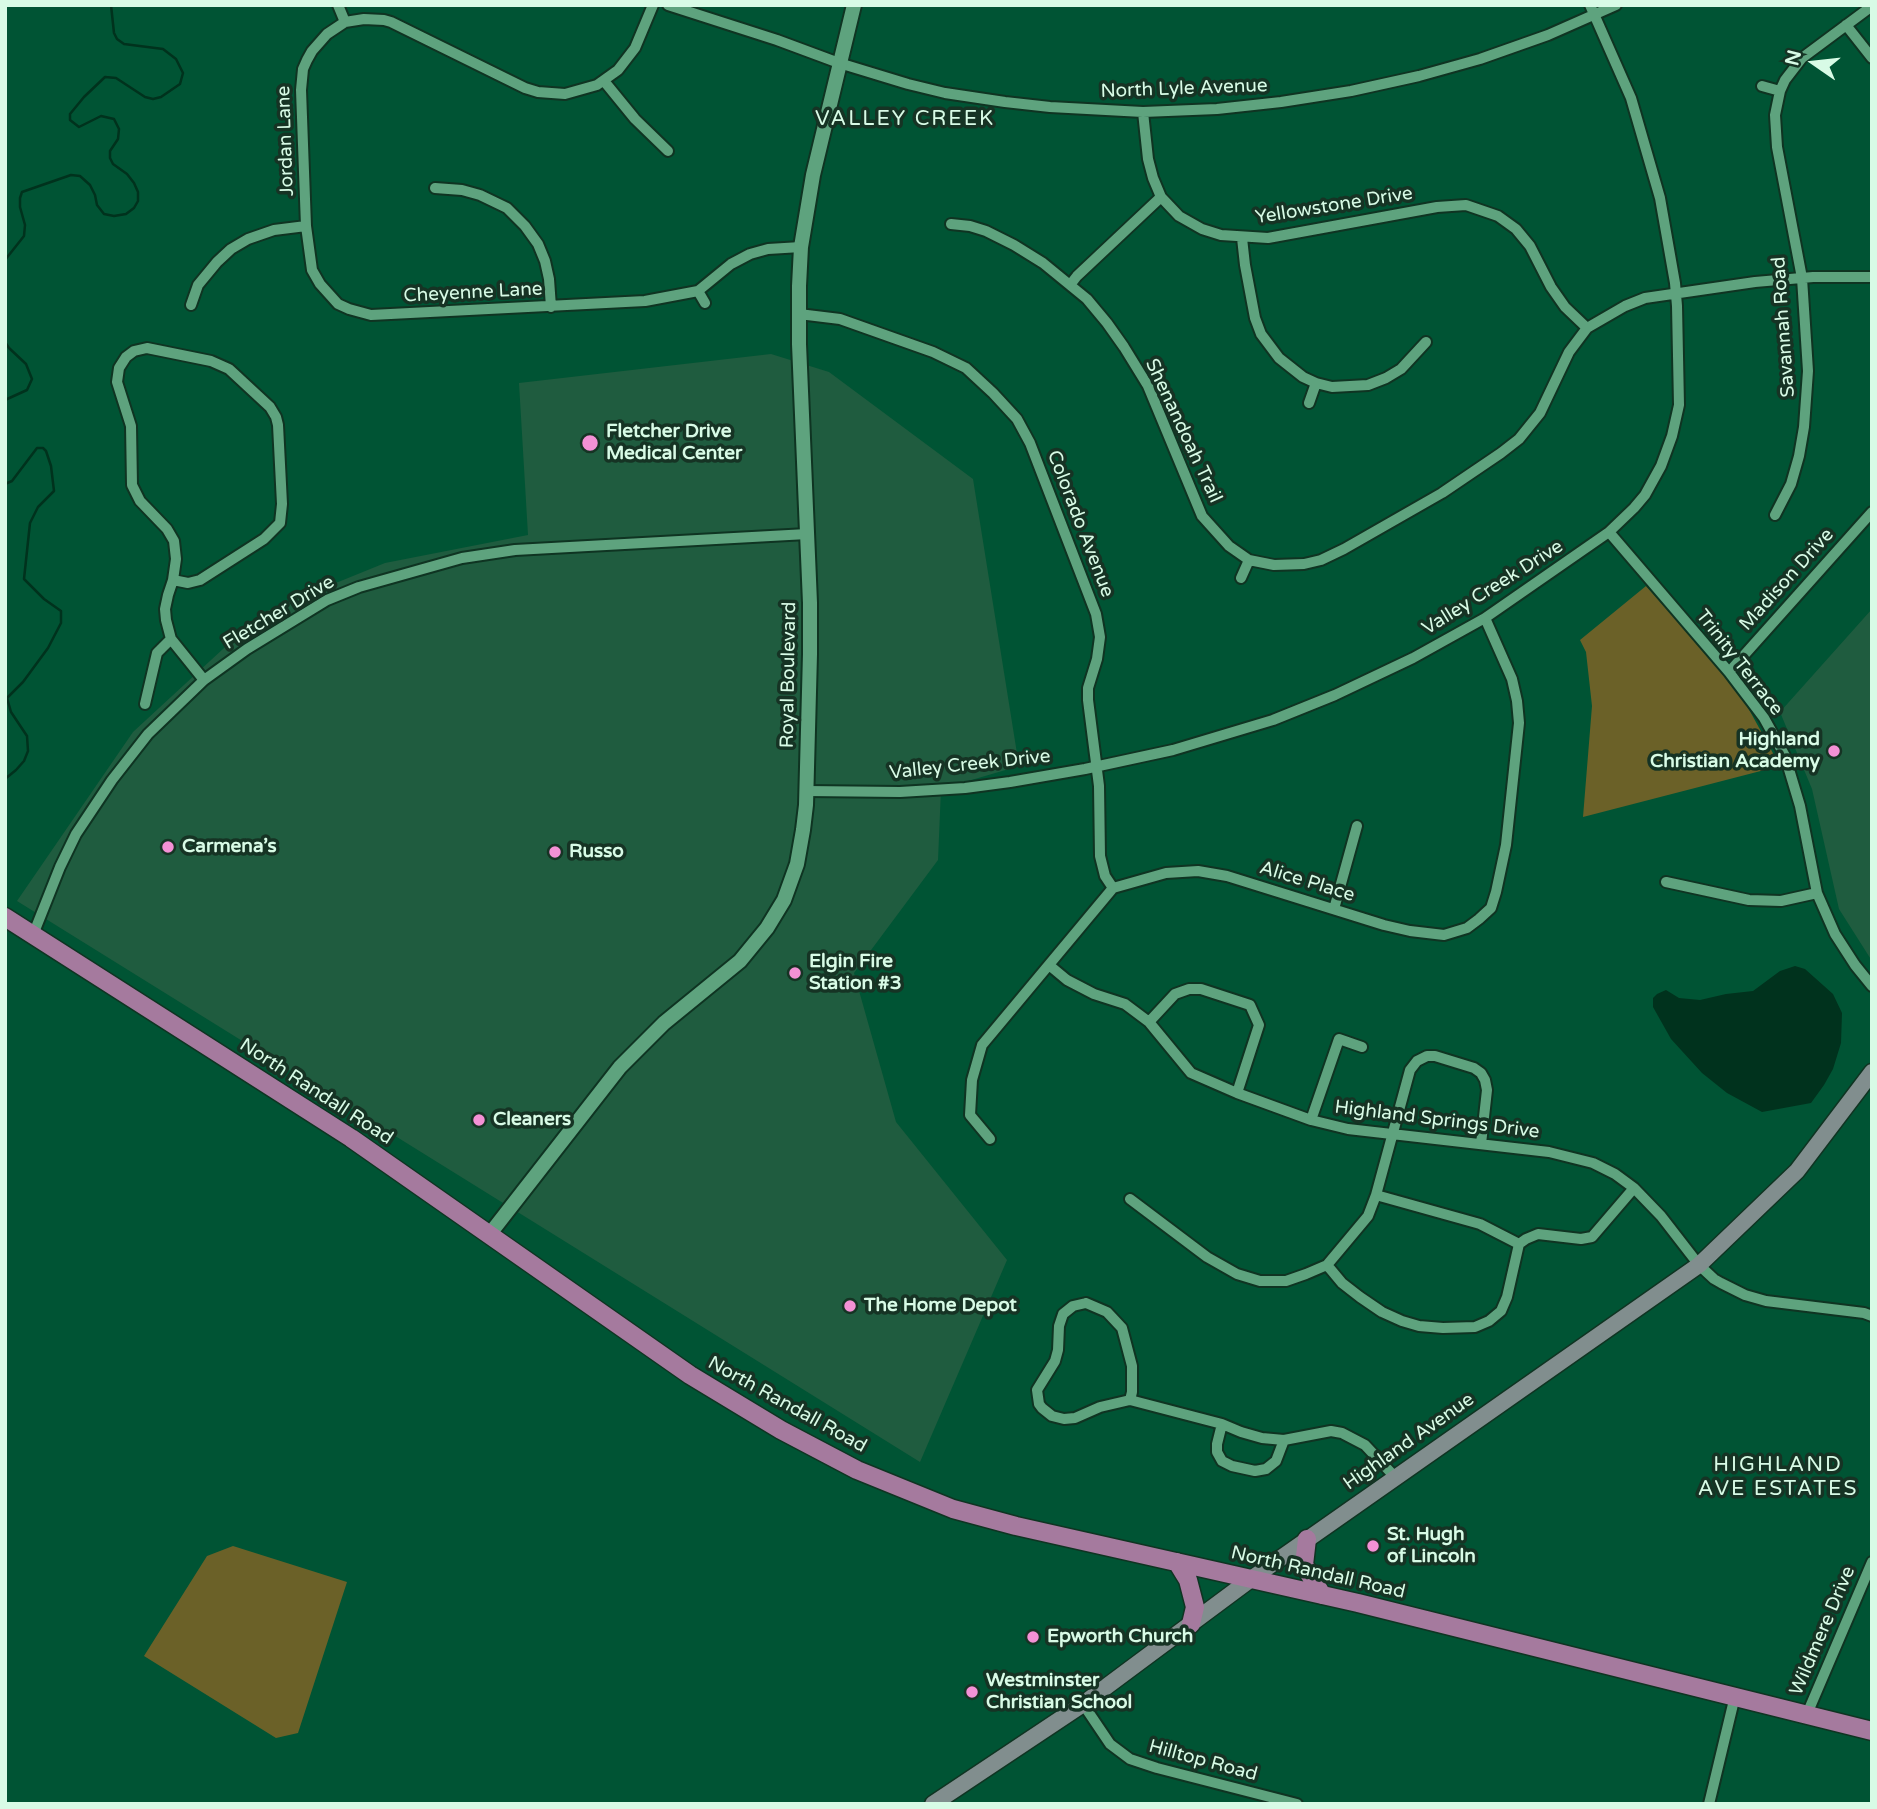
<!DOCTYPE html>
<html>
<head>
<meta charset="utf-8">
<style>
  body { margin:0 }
  #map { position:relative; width:1877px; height:1809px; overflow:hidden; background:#005434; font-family:"Varela Round",sans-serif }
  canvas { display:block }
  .frame { position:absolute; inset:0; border:7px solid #d8fbe6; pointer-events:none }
  .north { position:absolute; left:1779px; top:28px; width:70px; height:70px; -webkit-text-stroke:5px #163324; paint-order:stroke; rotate:284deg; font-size:19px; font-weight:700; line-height:28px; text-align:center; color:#d8fbe6 }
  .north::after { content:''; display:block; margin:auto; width:24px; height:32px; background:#d8fbe6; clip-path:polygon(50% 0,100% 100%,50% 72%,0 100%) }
</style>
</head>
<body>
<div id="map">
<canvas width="1877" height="1809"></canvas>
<div class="frame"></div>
<div class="north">N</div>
</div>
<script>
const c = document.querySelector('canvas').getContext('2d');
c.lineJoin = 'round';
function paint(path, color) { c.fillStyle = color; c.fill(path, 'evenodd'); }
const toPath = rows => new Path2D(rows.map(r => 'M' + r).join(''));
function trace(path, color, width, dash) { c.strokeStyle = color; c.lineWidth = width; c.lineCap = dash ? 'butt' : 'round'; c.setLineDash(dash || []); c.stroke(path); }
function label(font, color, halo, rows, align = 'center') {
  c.font = font + ' "Varela Round",sans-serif'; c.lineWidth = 7; c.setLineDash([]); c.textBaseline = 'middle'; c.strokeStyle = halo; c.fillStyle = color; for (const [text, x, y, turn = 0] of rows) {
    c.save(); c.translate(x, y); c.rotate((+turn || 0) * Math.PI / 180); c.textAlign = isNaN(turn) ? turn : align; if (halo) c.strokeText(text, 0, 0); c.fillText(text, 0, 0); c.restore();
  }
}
paint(toPath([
  [771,354,829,372,973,479,1019,766,941,789,938,860,854,973,896,1122,1007,1260,920,1462,17,901,133,732,262,613,385,563,528,535,519,383],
  [1872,609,1872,961,1839,909,1812,789,1780,712]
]), '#1f5c3f');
paint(toPath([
  [1646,586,1705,652,1746,704,1780,766,1583,817,1592,706,1586,652,1580,640],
  [233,1546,347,1582,298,1733,276,1738,144,1656,207,1556]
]), '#6b6128');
paint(toPath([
  [1795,966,1805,969,1833,994,1842,1013,1841,1043,1833,1069,1824,1085,1811,1103,1762,1112,1727,1093,1702,1073,1671,1039,1653,1007,1653,998,1657,994,1666,990,1679,998,1700,1000,1726,994,1753,991,1780,971]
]), '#00321d');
trace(toPath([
  [5,260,24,236,25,225,20,207,20,198,22,192,71,175,80,176,90,185,95,195,97,205,104,214,114,216,126,214,134,208,138,201,138,192,134,183,127,174,113,164,110,158,110,151,118,139,119,129,114,119,101,116,79,127,70,120,70,114,84,97,105,77,116,78,145,97,153,99,161,97,180,84,183,73,176,59,163,49,124,44,117,39,114,33,111,5],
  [5,342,9,348,26,364,32,379,27,390,5,400],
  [5,484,12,481,37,448,43,448,46,451,51,466,54,491,38,507,30,523,24,579,44,599,61,611,61,623,48,648,23,682,7,698,11,712,27,736,28,751,24,761,16,770,5,779]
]), '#00321d', 2.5);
const minor = toPath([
  [338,5,345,22],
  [653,5,635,48,618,70,597,85,565,94,538,92,525,88,391,22,384,20,364,19,345,22,327,34,312,51,307,60,303,69,301,90,306,226,312,270,320,284,338,304,349,309,371,315,645,301,698,291,731,264,750,254,768,249,801,247],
  [668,5,777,40,839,63,908,84,945,93,1005,102,1050,107,1143,112,1217,109,1281,102,1351,91,1419,76,1480,59,1548,35,1616,5],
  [1846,25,1872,58],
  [604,81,635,119,668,151],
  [1762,86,1780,91],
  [1143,112,1148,159,1153,178,1161,197,1179,216,1202,229,1221,235,1268,238,1437,207,1466,205,1498,216,1516,229,1530,246,1551,287,1565,307,1587,328],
  [435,188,462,190,480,195,507,208,525,226,538,244,545,261,549,279,551,307],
  [951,224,970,226,986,231,1014,245,1043,263,1087,299,1107,323,1124,347,1148,386,1202,516,1229,546,1249,560,1274,565,1304,564,1321,560,1344,549,1442,493,1501,453,1519,439,1540,413,1569,352,1587,328,1625,306,1645,298,1755,282,1813,277,1872,277],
  [1242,238,1245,265,1255,318,1261,334,1279,358,1303,377,1316,383,1332,387,1368,385,1386,378,1401,369,1426,342],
  [1070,285,1077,276,1161,197],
  [698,291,705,303],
  [191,305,198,285,217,262,231,249,248,239,274,230,306,226],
  [799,314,840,319,933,352,966,368,993,393,1017,419,1030,443,1096,614,1100,637,1097,659,1088,688,1088,700,1099,786,1100,856,1105,876,1113,888],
  [1309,403,1316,383],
  [1775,515,1791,484,1799,456,1804,427,1808,371,1802,278,1777,147,1775,115,1780,91,1785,80,1802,58,1872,6],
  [1609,532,1729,672,1764,718,1785,756,1800,806,1817,893,1835,934,1855,965,1872,986],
  [1241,578,1249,560],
  [173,580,176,559,174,541,167,529,140,501,132,485,131,426,117,382,119,368,126,357,134,351,147,348,211,361,229,369,270,407,276,417,278,425,282,504,280,523,264,539,200,580,188,583,173,580,168,595,165,609,166,620,171,639,204,680],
  [1729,672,1872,512],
  [145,704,157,653,171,639],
  [806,791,900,792,965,788,1010,782,1085,769,1173,750,1273,720,1335,695,1413,658,1485,618,1609,532,1634,508,1645,495,1661,466,1672,436,1679,405,1677,306,1675,283,1660,198,1631,98,1590,5],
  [1666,882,1749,900,1781,901,1817,893],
  [1334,909,1357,826],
  [33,935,60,867,76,834,112,780,148,734,204,680,247,649,327,600,359,587,462,558,515,550,807,534],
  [1049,965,1067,980,1094,994,1125,1004,1149,1022,1191,1073,1237,1093,1311,1120,1348,1129,1549,1152,1593,1163,1615,1174,1634,1188,1661,1216,1699,1265,1714,1279,1721,1283,1745,1295,1766,1301,1864,1313,1872,1316],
  [1149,1022,1175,994,1189,989,1201,989,1250,1005,1259,1025,1237,1093],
  [1311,1120,1339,1039,1362,1047],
  [990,1139,970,1115,972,1080,982,1045,1113,888,1166,873,1198,871,1227,876,1384,925,1410,931,1444,935,1467,928,1479,919,1491,908,1496,892,1506,845,1519,723,1517,701,1512,679,1485,618],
  [1376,1195,1480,1224,1519,1244],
  [1130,1199,1207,1257,1237,1274,1260,1281,1286,1281,1306,1274,1327,1265,1368,1216,1376,1195,1410,1070,1417,1061,1427,1056,1435,1056,1474,1068,1481,1073,1485,1080,1487,1090,1481,1144],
  [1327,1265,1342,1283,1360,1297,1382,1312,1402,1321,1419,1326,1443,1328,1475,1327,1489,1321,1501,1311,1507,1297,1519,1244,1526,1239,1538,1234,1581,1239,1592,1237,1634,1188],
  [1086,1303,1107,1312,1122,1328,1132,1366,1132,1392,1130,1400,1100,1407,1075,1418,1064,1419,1052,1416,1042,1408,1039,1404,1037,1390,1055,1361,1058,1350,1059,1326,1063,1314,1073,1306,1086,1303],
  [1130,1400,1222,1424,1241,1432,1262,1438,1284,1440,1331,1431,1342,1433,1365,1445,1395,1477],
  [1222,1424,1217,1444,1217,1452,1222,1461,1232,1466,1255,1471,1266,1469,1276,1461,1284,1440],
  [1083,1704,1110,1744,1130,1759,1157,1768,1297,1804],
  [1807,1714,1872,1562],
  [1709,1804,1735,1696]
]);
const tertiary = toPath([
  [489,1235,620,1067,664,1023,740,961,767,928,784,900,797,864,803,830,806,805,810,654,810,603,799,344,799,286,801,247,813,175,854,5]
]);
const secondary = toPath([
  [933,1804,1083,1704,1251,1579,1699,1265,1797,1171,1872,1072]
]);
const primary = toPath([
  [5,917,351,1138,690,1375,781,1430,857,1470,953,1509,1016,1526,1358,1603,1872,1731],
  [1307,1539,1304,1565,1322,1595],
  [1177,1562,1188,1580,1195,1607,1191,1624]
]);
trace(minor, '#0f3422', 14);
trace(tertiary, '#0f3422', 18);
trace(secondary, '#0f3422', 19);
trace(primary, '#0f3422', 21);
trace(minor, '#5ea37e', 10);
trace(tertiary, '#5ea37e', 14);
trace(secondary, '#818e8e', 16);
trace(primary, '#a57a9e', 18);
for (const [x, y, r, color] of [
  [590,443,9,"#f391d5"],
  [1834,751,7,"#f391d5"],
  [168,847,7,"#f391d5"],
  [555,852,7,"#f391d5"],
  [795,973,7,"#f391d5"],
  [479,1120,7,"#f391d5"],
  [850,1306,7,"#f391d5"],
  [1373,1546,7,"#f391d5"],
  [1033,1637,7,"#f391d5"],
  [972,1692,7,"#f391d5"]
]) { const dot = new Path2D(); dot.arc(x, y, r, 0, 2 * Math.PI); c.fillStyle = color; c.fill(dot); trace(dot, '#163324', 2.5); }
label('19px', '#d8fbe6', '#163324', [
  ["North Lyle Avenue",1184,89,-2],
  ["Jordan Lane",286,141,-92],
  ["Yellowstone Drive",1334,206,-9],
  ["Cheyenne Lane",473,293,-3],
  ["Savannah Road",1784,327,-94],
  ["Shenandoah Trail",1183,431,65],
  ["Colorado Avenue",1080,524,69],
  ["Madison Drive",1787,580,-48],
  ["Valley Creek Drive",1493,588,-32],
  ["Fletcher Drive",279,613,-31],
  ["Trinity Terrace",1739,663,52],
  ["Royal Boulevard",789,675,-89],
  ["Valley Creek Drive",970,765,-6],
  ["Alice Place",1307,882,17],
  ["North Randall Road",316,1092,33],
  ["Highland Springs Drive",1437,1120,7],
  ["North Randall Road",787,1405,29],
  ["Highland Avenue",1409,1442,-35],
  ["North Randall Road",1318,1573,13],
  ["Wildmere Drive",1823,1631,-67],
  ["Hilltop Road",1203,1761,15]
]);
label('bold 19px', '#d8fbe6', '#163324', [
  ["Fletcher Drive",606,432],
  ["Medical Center",606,454],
  ["Highland",1820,740,"right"],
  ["Christian Academy",1820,762,"right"],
  ["Carmena’s",182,847],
  ["Russo",569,852],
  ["Elgin Fire",809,962],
  ["Station #3",809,984],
  ["Cleaners",493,1120],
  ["The Home Depot",864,1306],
  ["St. Hugh",1387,1535],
  ["of Lincoln",1387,1557],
  ["Epworth Church",1047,1637],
  ["Westminster",986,1681],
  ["Christian School",986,1703]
], 'left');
c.letterSpacing = '2px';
label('21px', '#d8fbe6', '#163324', [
  ["VALLEY CREEK",905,119],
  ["HIGHLAND",1778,1465],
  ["AVE ESTATES",1778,1489]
]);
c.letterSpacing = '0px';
</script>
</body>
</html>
